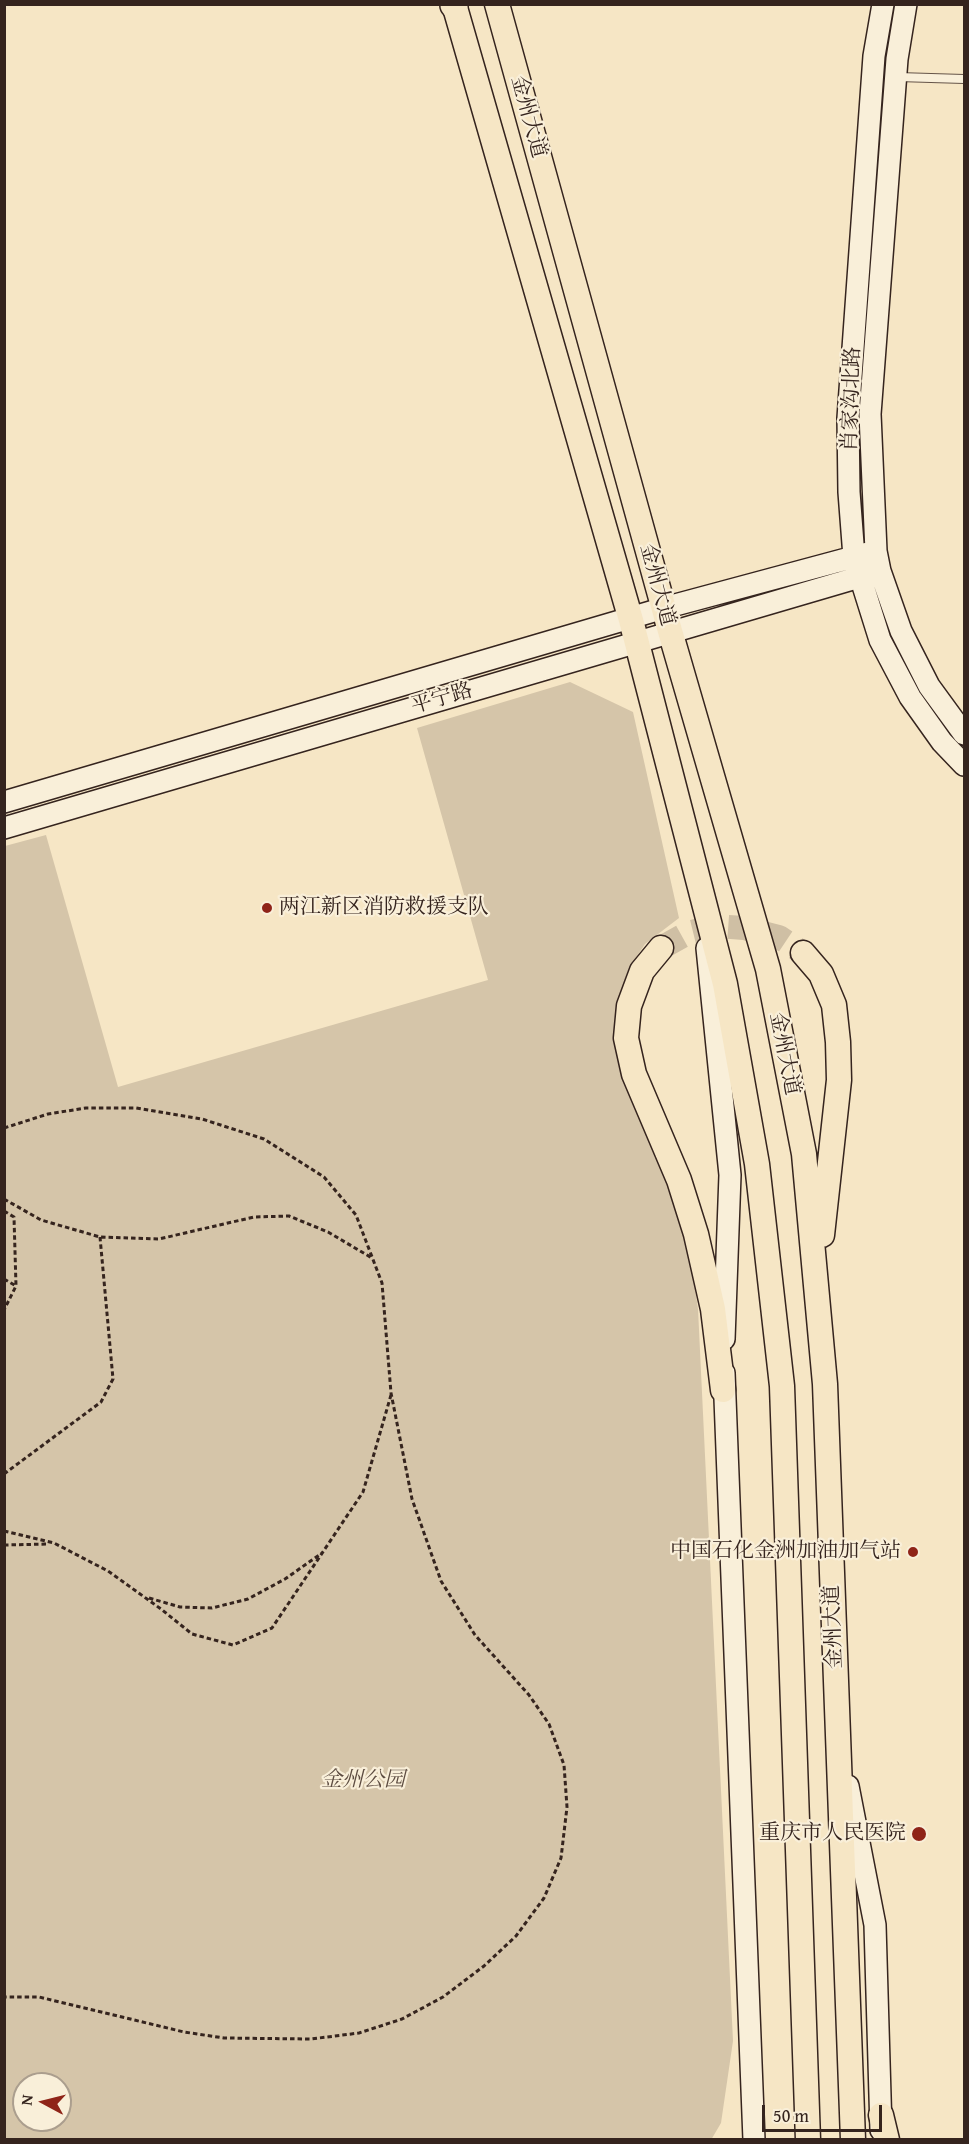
<!DOCTYPE html>
<html>
<head>
<meta charset="utf-8">
<style>
  body { margin:0 }
  #map { position:relative; width:969px; height:2144px; overflow:hidden; background:#f6e6c5; font-family:"Gentium Book Plus",serif }
  canvas { display:block }
  .frame { position:absolute; inset:0; border:6px solid #35241e; pointer-events:none }
  .north { position:absolute; left:12px; top:2072px; width:60px; height:60px; box-sizing:border-box; background:#f9efd9; border:2px solid #ab9e8e; border-radius:50%; rotate:277deg; font-size:16px; font-weight:700; line-height:24px; text-align:center; color:#35241e }
  .north::after { content:''; display:block; margin:auto; width:21px; height:27px; background:#8f2418; clip-path:polygon(50% 0,100% 100%,50% 72%,0 100%) }
  .scale { position:absolute; left:762px; top:2105px; width:120px; height:27px; box-sizing:border-box; border:3px solid #35241e; border-top:0; padding-left:8px; font-size:18px; line-height:21px; white-space:nowrap; color:#35241e; -webkit-text-stroke:4px #f9efd9; paint-order:stroke }
</style>
</head>
<body>
<div id="map">
<canvas width="969" height="2144"></canvas>
<div class="frame"></div>
<div class="north">N</div>
<div class="scale">50 m</div>
</div>
<script>
const c = document.querySelector('canvas').getContext('2d');
c.lineJoin = 'round';
function paint(path, color) { c.fillStyle = color; c.fill(path, 'evenodd'); }
const toPath = rows => new Path2D(rows.map(r => 'M' + r).join(''));
function trace(path, color, width, dash) { c.strokeStyle = color; c.lineWidth = width; c.lineCap = dash ? 'butt' : 'round'; c.setLineDash(dash || []); c.stroke(path); }
function label(font, color, halo, rows, align = 'center') {
  c.font = font + ' "Gentium Book Plus","Noto Serif SC",serif'; c.lineWidth = 4.5; c.setLineDash([]); c.textBaseline = 'middle'; c.strokeStyle = halo; c.fillStyle = color; for (const [text, x, y, turn = 0] of rows) {
    c.save(); c.translate(x, y); c.rotate((+turn || 0) * Math.PI / 180); c.textAlign = isNaN(turn) ? turn : align; if (halo) c.strokeText(text, 0, 0); c.fillText(text, 0, 0); c.restore();
  }
}
paint(toPath([
  [570,682,633,712,679,918,645,944,629,968,617,1003,614,1038,621,1072,671,1184,687,1235,698,1309,733,2041,721,2123,711,2140,5,2139,5,846,46,835,118,1087,488,980,417,728],
  [24,2084,60,2084,60,2120,24,2120]
]), '#d5c5a9');
trace(toPath([
  [661,948,688,933,716,926,744,928,779,937,803,953]
]), '#cfbfa4', 24, [24, 12]);
const lane = toPath([
  [898,77,964,79]
]);
const secondary = toPath([
  [883,4,874,56,848,418,849,492,854,557,880,640,910,697,942,742,964,765],
  [906,4,897,59,870,414,876,551,880,571,901,631,929,686,964,734],
  [4,802,664,608,876,551],
  [4,828,880,571],
  [707,948,730,1175,724,1339],
  [724,1373,754,2140],
  [848,1786,875,1925,881,2130]
]);
const primary = toPath([
  [454,4,631,620,725,984,757,1164,782,1386,808,2140],
  [497,4,670,631,768,969,804,1154,825,1384,853,2140],
  [661,948,642,971,629,1006,626,1038,634,1074,679,1180,696,1234,713,1309,723,1390],
  [803,953,821,974,834,1005,838,1042,839,1080,822,1235],
  [881,2115,887,2140]
]);
const highway = toPath([
  [454,4,454,5]
]);
trace(lane, '#655448', 10);
trace(secondary, '#35241e', 24);
trace(primary, '#35241e', 27);
trace(highway, '#35241e', 30);
trace(toPath([
  [4,1128,48,1114,86,1108,136,1108,202,1119,264,1139,324,1177,356,1215,382,1283,391,1393,412,1499,441,1581,475,1635,529,1695,549,1724,564,1765,567,1807,561,1858,544,1898,516,1936,484,1966,443,1997,402,2019,359,2033,311,2039,224,2038,184,2032,39,1997,4,1997],
  [4,1199,41,1220,100,1237,159,1239,254,1217,289,1216,328,1232,372,1258],
  [4,1211,14,1217,16,1286,4,1310],
  [4,1279,16,1286],
  [4,1432,4,1433],
  [4,1474,101,1402,113,1379,100,1237],
  [4,1531,54,1543,108,1571,161,1609,192,1634,233,1645,272,1628,363,1492,391,1395],
  [4,1545,48,1544],
  [149,1598,180,1607,212,1608,248,1599,285,1579,322,1553]
]), '#35241e', 3, [4.5, 3]);
trace(lane, '#f9efd9', 8);
trace(secondary, '#f9efd9', 21);
trace(primary, '#f6e6c5', 24);
trace(highway, '#f6e6c5', 27);
for (const [x, y, r, color] of [
  [267,908,6,"#8f2418"],
  [913,1552,6,"#8f2418"],
  [919,1834,8,"#8f2418"]
]) { const dot = new Path2D(); dot.arc(x, y, r, 0, 2 * Math.PI); c.fillStyle = color; c.fill(dot); trace(dot, '#f9efd9', 2); }
label('21px', '#35241e', '#f9efd9', [
  ["金州大道",528,117,75],
  ["肖家沟北路",852,399,-88],
  ["金州大道",657,585,75],
  ["平宁路",442,699,-16],
  ["金州大道",784,1054,79],
  ["金州大道",834,1627,-92]
]);
label('21px', '#35241e', '#f9efd9', [
  ["两江新区消防救援支队",279,908,"left"],
  ["中国石化金洲加油加气站",901,1552],
  ["重庆市人民医院",906,1834]
], 'right');
label('italic 21px', '#5d4c41', '#f9efd9', [
  ["金州公园",363,1781]
]);
</script>
</body>
</html>
